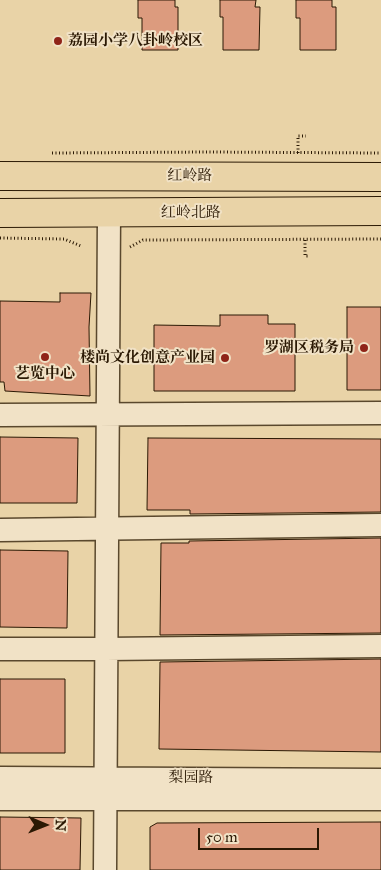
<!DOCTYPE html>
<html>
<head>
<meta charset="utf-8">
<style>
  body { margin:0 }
  #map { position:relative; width:381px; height:870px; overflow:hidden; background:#e9d3a7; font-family:"IM FELL Great Primer",serif }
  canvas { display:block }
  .north { position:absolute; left:20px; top:800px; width:50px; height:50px; -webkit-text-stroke:4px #f1e2c6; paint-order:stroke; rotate:91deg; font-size:14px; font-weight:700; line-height:20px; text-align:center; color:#2b1904 }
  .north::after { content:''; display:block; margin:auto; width:18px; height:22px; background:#2b1904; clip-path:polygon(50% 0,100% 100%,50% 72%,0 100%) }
  .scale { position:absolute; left:198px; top:828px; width:121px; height:22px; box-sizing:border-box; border:2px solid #2b1904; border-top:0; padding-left:6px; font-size:15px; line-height:18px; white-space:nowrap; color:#2b1904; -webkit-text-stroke:4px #f1e2c6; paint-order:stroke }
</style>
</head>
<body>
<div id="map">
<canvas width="381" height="870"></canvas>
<div class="north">N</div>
<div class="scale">50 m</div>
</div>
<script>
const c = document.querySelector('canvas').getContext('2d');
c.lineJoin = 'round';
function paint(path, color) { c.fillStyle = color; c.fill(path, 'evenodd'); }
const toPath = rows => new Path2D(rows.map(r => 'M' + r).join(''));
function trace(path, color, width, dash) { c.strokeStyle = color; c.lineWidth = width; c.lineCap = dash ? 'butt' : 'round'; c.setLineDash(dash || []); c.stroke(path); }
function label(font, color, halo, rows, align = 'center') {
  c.font = font + ' "IM FELL Great Primer","Noto Serif SC",serif'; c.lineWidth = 4; c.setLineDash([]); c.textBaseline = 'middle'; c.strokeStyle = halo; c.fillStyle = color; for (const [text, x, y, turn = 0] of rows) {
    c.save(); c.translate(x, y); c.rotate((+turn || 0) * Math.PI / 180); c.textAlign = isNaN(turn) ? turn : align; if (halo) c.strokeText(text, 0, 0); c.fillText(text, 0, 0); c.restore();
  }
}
const building = toPath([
  [138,0,175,0,175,7,178,7,178,50,142,50,142,18,138,18,138,0],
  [220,0,256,0,255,7,260,7,259,50,223,50,223,17,220,17,220,0],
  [296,0,332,0,332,7,336,7,336,50,300,50,300,18,296,18,296,0],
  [60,293,91,293,89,327,90,396,5,391,4,382,0,382,0,301,60,302,60,293],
  [347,307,381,307,381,390,347,390,347,307],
  [220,315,268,315,268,324,295,324,295,391,154,391,154,325,220,326,220,315],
  [0,437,78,438,77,503,0,503,0,437],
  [148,438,381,439,381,512,190,514,190,510,147,510,148,438],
  [381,538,381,633,160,635,161,543,189,543,189,541,381,538],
  [0,550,68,551,67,628,0,627,0,550],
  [381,659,381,752,159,749,160,662,381,659],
  [0,679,65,679,65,753,0,753,0,679],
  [0,817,81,818,80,870,0,870,0,817],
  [381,822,381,870,150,870,150,827,157,823,381,822]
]);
paint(building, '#dc9b7e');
trace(building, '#2b1904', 1);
const minor = toPath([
  [0,415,381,413],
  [0,530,381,525],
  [0,649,106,649,381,646],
  [0,778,381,780],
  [0,799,381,799],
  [105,870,109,213]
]);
const major = toPath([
  [0,176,381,177],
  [0,213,381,211]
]);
trace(minor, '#5a482d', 25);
trace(major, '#2b1904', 30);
trace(toPath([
  [52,153,209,152,381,153],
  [298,153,298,136,306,136],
  [0,238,64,239,81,246],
  [305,240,305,256,309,256],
  [130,247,143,240,381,239]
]), '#2b1904', 3, [1, 2.5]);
trace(minor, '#f1e2c6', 22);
trace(major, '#e9d3a7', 28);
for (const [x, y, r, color] of [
  [58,41,5,"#8f2418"],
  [364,348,5,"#8f2418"],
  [45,357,5,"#8f2418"],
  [225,358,5,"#8f2418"]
]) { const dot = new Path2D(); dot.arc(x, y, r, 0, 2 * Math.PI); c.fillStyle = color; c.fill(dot); trace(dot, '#f1e2c6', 2); }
label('bold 15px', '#2b1904', '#f1e2c6', [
  ["荔园小学八卦岭校区",68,41,"left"],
  ["罗湖区税务局",354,348],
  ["楼尚文化创意产业园",215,358],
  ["艺览中心",45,374,"center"]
], 'right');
label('15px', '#2b1904', '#f1e2c6', [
  ["红岭路",190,176],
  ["红岭北路",191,213],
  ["梨园路",191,778]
]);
</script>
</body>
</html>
